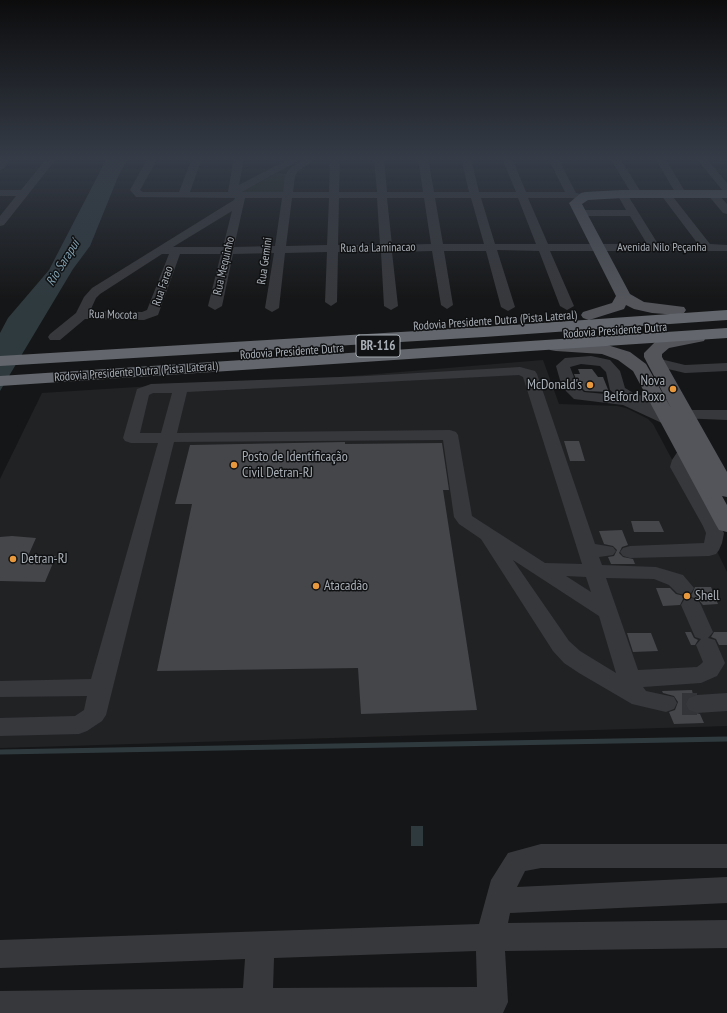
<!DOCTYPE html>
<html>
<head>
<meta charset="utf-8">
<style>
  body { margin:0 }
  canvas { display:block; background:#151617 }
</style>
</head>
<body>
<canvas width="727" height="1013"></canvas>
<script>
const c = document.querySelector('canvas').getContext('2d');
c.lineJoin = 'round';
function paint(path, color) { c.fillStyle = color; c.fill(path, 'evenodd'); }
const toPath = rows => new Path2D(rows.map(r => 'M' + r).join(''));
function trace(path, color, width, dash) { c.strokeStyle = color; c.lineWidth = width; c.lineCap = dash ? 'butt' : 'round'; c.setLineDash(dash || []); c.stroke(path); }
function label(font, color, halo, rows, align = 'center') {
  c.font = font + ' "PT Sans Narrow",sans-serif'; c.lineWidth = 3; c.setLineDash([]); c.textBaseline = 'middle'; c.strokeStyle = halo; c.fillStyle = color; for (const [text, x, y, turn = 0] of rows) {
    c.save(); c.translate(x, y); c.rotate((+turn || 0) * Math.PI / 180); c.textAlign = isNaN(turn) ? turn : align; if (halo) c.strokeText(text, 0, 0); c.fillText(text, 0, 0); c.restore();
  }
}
paint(toPath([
  [543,360,559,404,617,406,626,408,648,419,653,424,676,467,727,572,727,726,0,748,0,479,42,393,169,385,341,377]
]), '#212224');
paint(toPath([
  [277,173,287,174,287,194,238,194]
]), '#222a22');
paint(toPath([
  [107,158,128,158,118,177,90,246,73,269,0,391,0,333,8,318,49,270],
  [411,826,423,826,423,846,411,846]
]), '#2f3a3f');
trace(toPath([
  [0,752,727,739]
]), '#2f3a3f', 5);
paint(toPath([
  [578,369,592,369,598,377,603,377,609,392,585,391,578,384,574,374,580,374],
  [564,441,579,441,585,461,570,461],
  [345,442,345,444,442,443,449,490,443,490,477,710,361,714,358,668,157,671,192,504,175,504,190,445],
  [631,521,659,521,664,532,634,532],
  [622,530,628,545,622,547,619,553,623,557,633,559,635,564,611,564,608,557,614,556,617,550,613,546,604,544,599,531],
  [12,536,36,538,28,556,56,556,45,582,0,581,0,537],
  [695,587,711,587,718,604,703,605,698,599,691,597,683,599,680,605,663,606,656,588,670,588,676,594,684,596,692,594],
  [685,632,691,632,694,638,698,640,695,645,691,645],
  [714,632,727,632,727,645,719,645,716,639,711,637],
  [627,633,651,633,658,651,633,652],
  [692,690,693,695,688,697,685,705,688,711,700,714,704,723,674,724,669,712,675,710,678,702,674,696,663,693,662,691]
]), '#44464a');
trace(toPath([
  [682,704,697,704]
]), '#323437', 22, [22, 10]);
paint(toPath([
  [3,158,13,158,3,169,0,170,0,161,3,158],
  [47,158,57,158,4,225,0,226,0,216,16,196,0,196,0,190,21,190,47,158],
  [148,158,158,158,140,190,143,192,179,192,192,158,202,158,190,192,228,192,234,158,244,158,239,185,291,158,303,158,242,192,283,192,285,176,289,169,305,158,317,158,298,171,295,176,293,192,329,192,330,158,340,158,339,192,377,192,374,158,384,158,387,192,423,192,418,158,428,158,434,192,469,192,461,158,471,158,479,192,516,192,502,158,512,158,526,192,565,192,548,158,558,158,576,193,585,195,586,197,581,200,572,198,528,198,548,244,647,244,630,216,580,216,575,213,580,210,626,210,617,194,622,191,627,194,658,244,698,244,661,195,666,192,670,193,710,244,727,245,727,251,550,251,574,306,567,310,560,306,539,251,497,250,515,307,508,311,501,307,486,251,444,251,453,305,447,309,441,305,432,251,392,252,398,306,391,310,384,306,381,252,338,252,337,302,331,306,325,302,327,252,285,253,279,308,272,312,265,308,274,253,233,254,222,306,215,310,208,306,221,254,180,254,158,315,144,320,85,319,60,340,50,340,48,337,50,334,76,313,84,297,92,288,234,200,235,198,136,197,130,190,148,158],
  [245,198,282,198,275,246,234,247,245,198],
  [292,198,329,198,327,245,286,246,292,198],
  [339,198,377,198,380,245,338,245,339,198],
  [387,198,424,198,431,244,392,245,387,198],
  [435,198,471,198,484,244,443,244,435,198],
  [481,198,518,198,536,244,495,244,481,198],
  [232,211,223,247,173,247,232,211],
  [162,254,169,254,147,310,142,312,90,311,96,298,100,294,162,254],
  [610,158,620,158,642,194,641,196,633,196,610,158],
  [655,158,665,158,687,195,686,197,678,197,655,158],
  [696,158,706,158,727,183,727,192,723,191,696,158],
  [713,192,717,193,727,204,727,214,723,213,708,195,713,192],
  [591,356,610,360,620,371,625,388,635,394,666,402,669,405,666,408,661,410,654,408,676,418,678,421,676,424,664,424,623,405,574,399,562,387,556,366,565,358,591,356],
  [581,364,600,366,606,372,610,390,616,395,584,392,577,385,570,367,581,364],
  [656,358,685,365,727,363,727,371,685,373,651,365,649,362,651,359,656,358],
  [520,367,535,371,537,374,595,544,613,547,616,551,613,555,599,557,602,565,656,567,683,575,694,588,691,593,684,595,677,593,669,585,654,579,606,578,638,670,697,667,701,664,703,662,696,645,701,639,695,637,681,605,684,600,691,598,698,600,701,605,713,632,708,638,715,640,725,663,717,676,701,683,643,687,646,691,674,697,677,703,674,709,666,712,632,704,579,673,564,663,553,651,481,539,459,524,454,517,443,440,174,442,106,715,102,721,87,731,79,734,0,736,0,718,75,716,84,710,87,696,0,697,0,681,91,679,158,443,131,443,125,441,123,438,137,389,151,384,366,376,520,367],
  [519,375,523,377,582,564,545,563,472,516,458,435,456,432,450,430,177,433,187,392,519,375],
  [153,393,172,393,161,433,140,433,149,395,153,393],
  [513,560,599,616,616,673,580,651,569,641,513,560],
  [566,576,586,577,591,592,566,576],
  [685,410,727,410,727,420,679,418,677,415,679,412,685,410],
  [686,447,692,448,694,452,688,460,688,467,724,533,722,543,719,550,716,554,709,556,630,558,623,556,620,552,623,548,630,546,704,543,706,533,703,526,670,467,672,460,680,448,686,447],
  [727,693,727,711,697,713,689,710,686,704,689,698,697,695,727,693],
  [541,844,727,844,727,868,541,868,525,871,517,887,727,877,727,903,510,913,508,923,727,920,727,948,505,951,508,1002,503,1013,0,1013,0,991,243,988,245,959,0,968,0,940,479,924,491,880,508,853,541,844],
  [476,951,477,987,273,988,274,958,476,951]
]), '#37383c');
paint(toPath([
  [622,190,727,190,727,198,622,198,588,200,582,204,630,294,644,302,684,307,686,310,684,313,678,315,652,313,634,309,626,305,624,309,589,320,583,318,581,315,583,312,612,303,616,296,569,203,581,193,585,192,622,190],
  [698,332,704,333,706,337,704,341,669,348,662,354,662,357,727,472,727,497,722,496,727,505,727,532,719,530,716,525,633,371,618,360,602,354,556,351,550,350,547,346,550,342,556,341,604,344,630,352,646,364,671,408,644,357,644,353,657,340,676,335,698,332]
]), '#53555b');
paint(toPath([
  [727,310,727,320,484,337,0,366,0,356,484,327,727,310],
  [727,328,727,338,0,386,0,376,727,328]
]), '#63676d');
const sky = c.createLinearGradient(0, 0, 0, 300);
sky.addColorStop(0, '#0c0c0d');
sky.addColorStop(0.53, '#353c47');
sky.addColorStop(1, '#353c4700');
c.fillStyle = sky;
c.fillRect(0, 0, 727, 300);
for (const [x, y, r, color] of [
  [590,385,4,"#e8983d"],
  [673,389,4,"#e8983d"],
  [234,465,4,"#e8983d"],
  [13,559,4,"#e8983d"],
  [316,586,4,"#e8983d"],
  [687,596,4,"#e8983d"]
]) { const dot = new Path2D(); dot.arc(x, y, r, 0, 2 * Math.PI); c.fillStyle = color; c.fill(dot); trace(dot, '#101112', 1.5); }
label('12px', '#a8aeb6', '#101112', [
  ["Rua da Laminacao",378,248,-1],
  ["Avenida Nilo Peçanha",662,248],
  ["Rua Gemini",265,261,-82],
  ["Rua Mequinho",224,266,-77],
  ["Rua Farao",163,286,-71],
  ["Rua Mocota",113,315,1],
  ["Rodovia Presidente Dutra (Pista Lateral)",495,321,-4],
  ["Rodovia Presidente Dutra",615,331,-4],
  ["Rodovia Presidente Dutra",292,352,-4],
  ["Rodovia Presidente Dutra (Pista Lateral)",136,372,-4]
]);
label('italic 13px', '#81a0b0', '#101112', [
  ["Rio Sarapuí",63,263,-58]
]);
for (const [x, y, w] of [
  [378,346,44]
]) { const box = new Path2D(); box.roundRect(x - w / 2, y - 11, w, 22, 3); c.fillStyle = '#101112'; c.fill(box); trace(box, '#a8aeb6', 1); }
label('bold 13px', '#a8aeb6', null, [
  ["BR-116",378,346]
]);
label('14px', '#a8aeb6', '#101112', [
  ["Nova",665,381,"right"],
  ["Belford Roxo",665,397,"right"],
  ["McDonald's",582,385,"right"],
  ["Posto de Identificação",242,457],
  ["Civil Detran-RJ",242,473],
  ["Detran-RJ",21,559],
  ["Atacadão",324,586],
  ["Shell",695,596]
], 'left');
</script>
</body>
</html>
